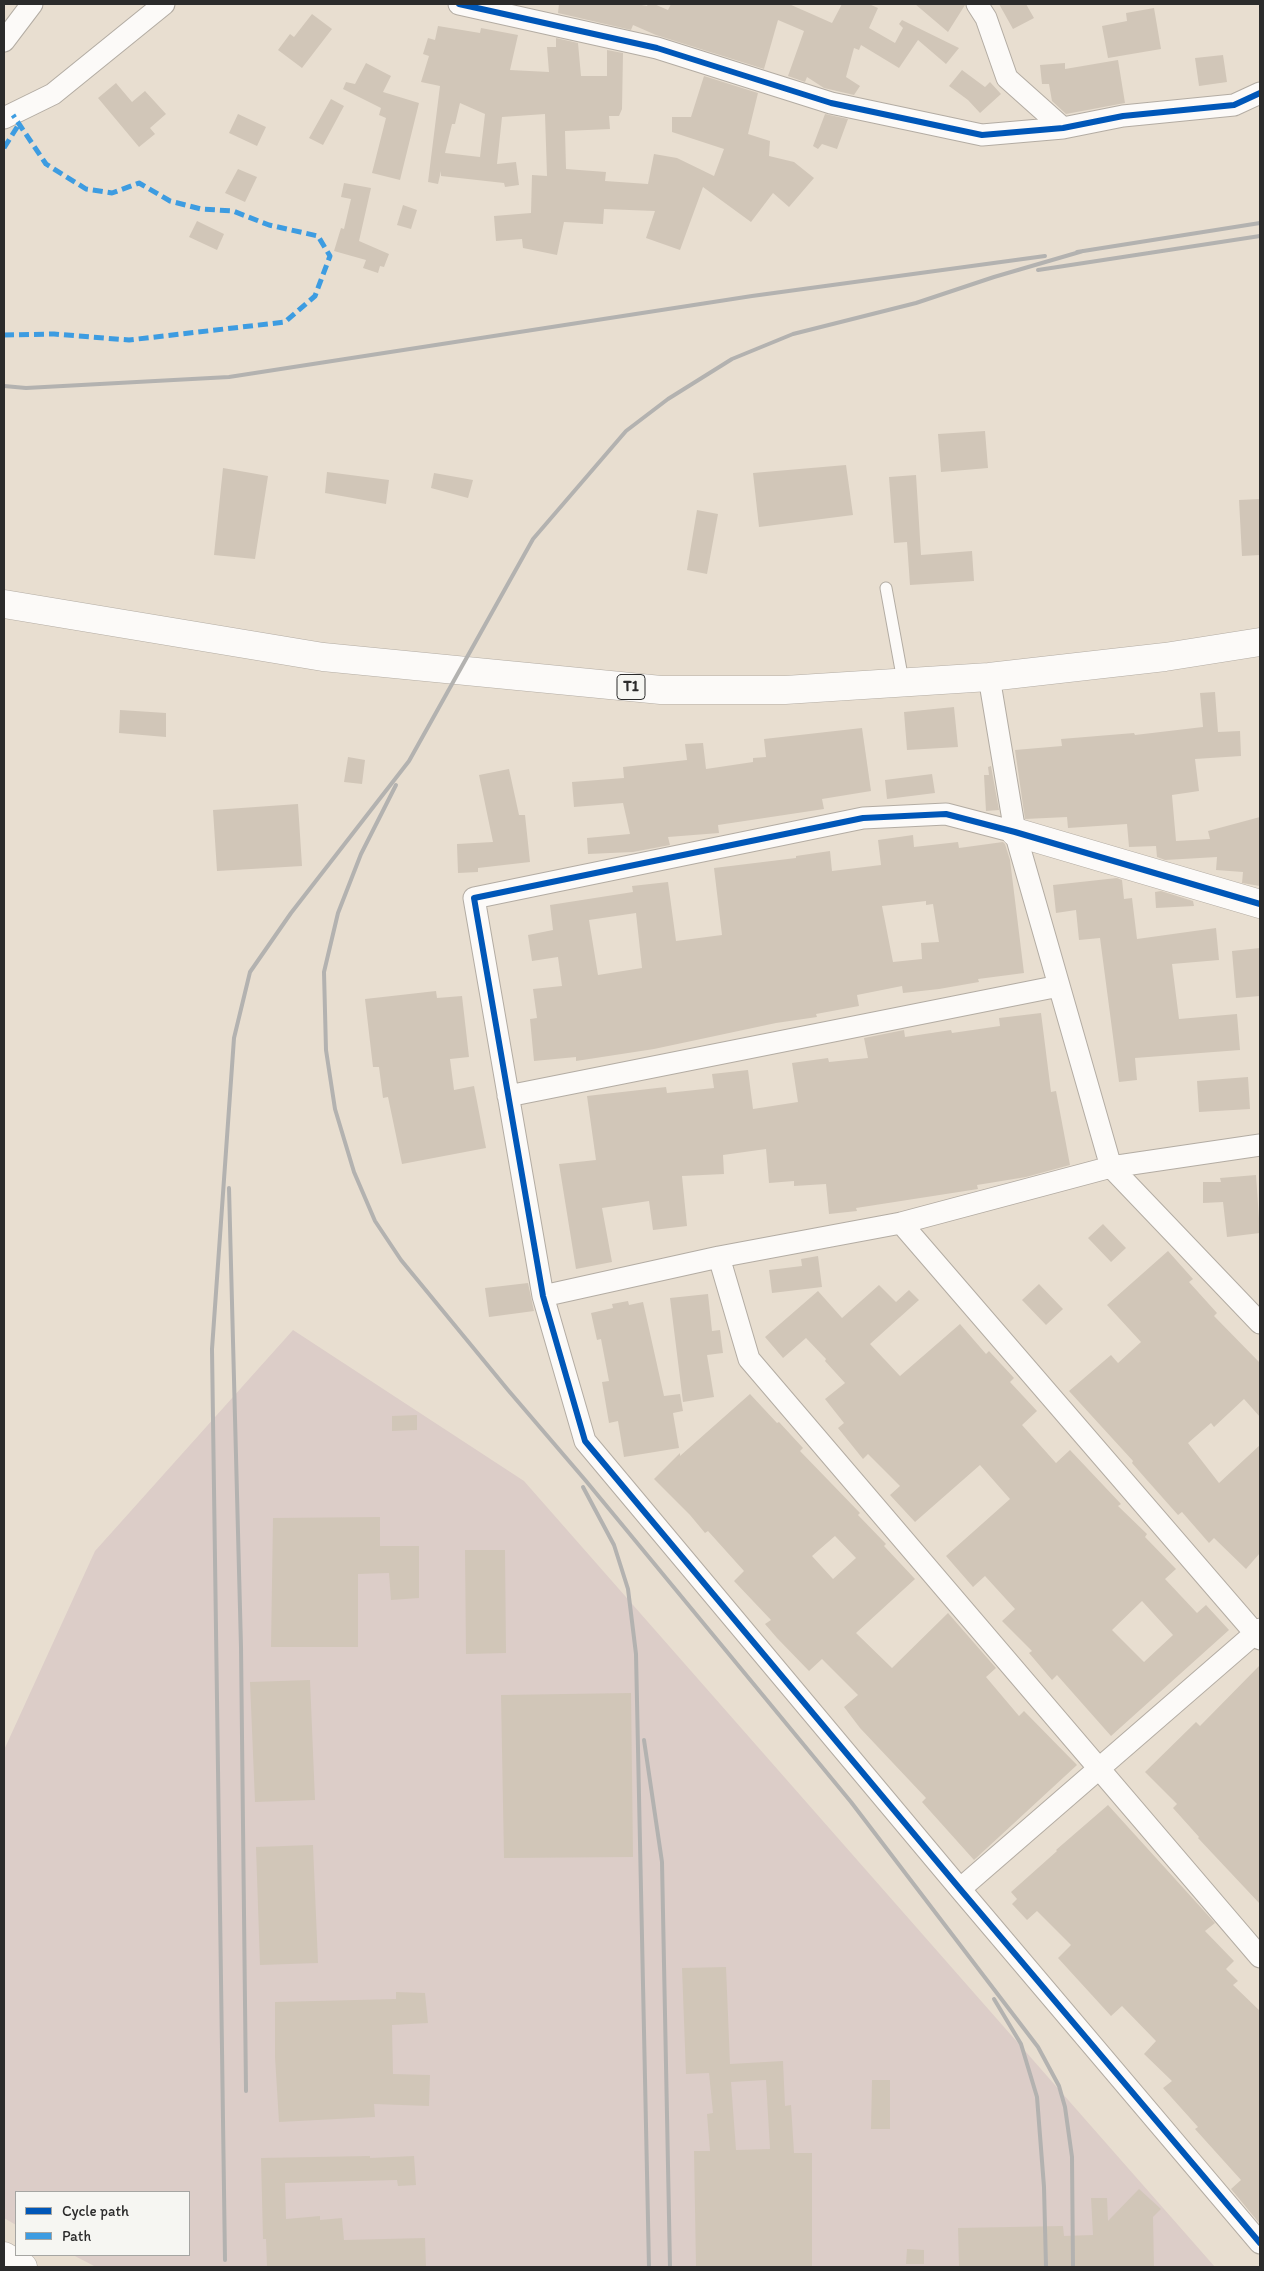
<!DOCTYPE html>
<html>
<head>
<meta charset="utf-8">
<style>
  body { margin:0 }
  #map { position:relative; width:1264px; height:2271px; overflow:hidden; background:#e8ded0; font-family:Itim,sans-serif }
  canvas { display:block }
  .frame { position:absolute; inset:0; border:5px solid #2b2b2b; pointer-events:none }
  .legend { position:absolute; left:15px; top:2191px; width:175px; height:65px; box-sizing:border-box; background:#f6f6f2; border:1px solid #a5a5a2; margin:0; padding:6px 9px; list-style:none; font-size:15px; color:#2b2b2b }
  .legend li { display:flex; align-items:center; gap:10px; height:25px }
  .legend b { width:25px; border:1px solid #a5a5a2 }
</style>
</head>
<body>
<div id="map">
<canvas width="1264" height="2271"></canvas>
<div class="frame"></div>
<ul class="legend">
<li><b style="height:6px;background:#0057b8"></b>Cycle path</li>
<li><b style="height:6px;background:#3d9ce1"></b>Path</li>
</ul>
</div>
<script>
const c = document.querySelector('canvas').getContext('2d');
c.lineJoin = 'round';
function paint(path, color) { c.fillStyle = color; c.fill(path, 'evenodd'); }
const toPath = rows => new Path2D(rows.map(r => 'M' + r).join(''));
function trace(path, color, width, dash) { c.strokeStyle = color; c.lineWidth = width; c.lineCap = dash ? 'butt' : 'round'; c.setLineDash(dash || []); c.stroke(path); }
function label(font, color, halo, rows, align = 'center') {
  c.font = font + ' Itim,sans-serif'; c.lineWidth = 4; c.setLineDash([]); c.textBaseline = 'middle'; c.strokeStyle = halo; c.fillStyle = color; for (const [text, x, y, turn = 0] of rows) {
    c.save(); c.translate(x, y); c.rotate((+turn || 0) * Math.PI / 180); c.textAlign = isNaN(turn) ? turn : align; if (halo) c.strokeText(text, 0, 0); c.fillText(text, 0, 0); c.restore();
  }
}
paint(toPath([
  [293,1330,524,1481,1215,2267,96,2267,73,2255,189,2255,189,2192,16,2192,16,2225,4,2218,4,1750,95,1551]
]), '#dccdc8');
paint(toPath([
  [559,4,636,4,647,6,648,4,654,4,668,10,671,4,789,4,832,23,842,4,869,4,878,8,869,28,895,43,903,28,899,24,902,20,959,48,946,64,918,40,899,68,861,45,859,50,854,48,846,77,860,86,854,95,824,88,807,77,805,82,788,76,804,31,778,20,764,69,656,35,633,25,631,30,558,13],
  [915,4,965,4,965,5,948,32],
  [999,4,1026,4,1034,18,1013,29],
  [1154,8,1161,49,1108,58,1102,26,1127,21,1126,13],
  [312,14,332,29,302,68,278,50,290,34,294,37],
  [438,26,480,33,481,28,518,35,510,70,549,72,547,47,556,47,556,38,578,43,581,76,607,76,607,50,623,53,622,109,619,116,609,116,610,129,565,131,566,169,606,172,605,181,648,184,654,154,677,158,714,176,724,149,672,132,672,117,691,117,704,76,758,93,748,134,770,141,769,156,794,162,814,178,789,207,773,193,751,222,703,187,680,250,646,238,655,211,604,209,603,224,564,222,557,255,523,248,522,239,496,241,494,216,531,213,532,175,547,176,545,114,502,117,497,164,516,162,519,185,505,187,504,183,441,176,441,171,438,184,428,182,440,86,421,82,429,56,423,54,428,38,435,40],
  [460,103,485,114,480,157,445,153,452,124,455,124],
  [1223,55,1227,82,1199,86,1195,58],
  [1118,60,1125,103,1066,114,1052,101,1049,84,1042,84,1040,65,1065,63,1065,69],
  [366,63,391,76,383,92,419,103,400,180,372,173,386,118,379,115,381,108,343,89,346,82,355,84],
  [962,70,985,87,990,82,1001,94,980,113,968,100,949,86],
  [116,83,132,102,145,91,166,114,150,128,155,134,139,147,98,98],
  [331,99,344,106,323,145,309,138],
  [238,114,266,127,257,146,229,133],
  [825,114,848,119,837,149,822,144,818,149,813,146],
  [238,169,257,177,245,202,225,193],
  [344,183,371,188,359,241,389,254,384,267,380,266,378,273,363,268,366,260,334,251,341,228,344,229,351,199,341,197],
  [403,205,417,210,411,229,397,225],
  [197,221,224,234,217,250,189,237],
  [985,431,988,468,941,472,938,434],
  [846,465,853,515,759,527,753,473],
  [223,468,268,476,255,559,214,555],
  [327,472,389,480,386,504,325,493],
  [434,473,473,480,468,498,431,488],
  [916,475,921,555,972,551,974,581,910,585,907,542,894,543,889,477],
  [1260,499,1260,555,1242,556,1239,500],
  [697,510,718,514,707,574,687,570],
  [1215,692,1218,732,1240,731,1241,756,1195,759,1199,791,1172,795,1176,841,1210,839,1208,831,1260,817,1260,886,1242,883,1243,872,1216,870,1217,857,1165,860,1157,857,1156,846,1129,847,1127,824,1068,828,1067,817,1025,819,1015,750,1062,746,1061,739,1134,733,1135,735,1203,727,1200,693],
  [954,707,958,747,907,750,904,712],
  [120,710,166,713,166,737,119,733],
  [862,728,871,791,822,799,824,809,718,825,719,833,668,837,670,845,633,852,588,854,587,838,630,834,623,803,574,807,572,782,624,778,623,767,687,760,685,744,703,743,706,769,753,762,753,758,766,757,764,739],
  [348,757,365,760,362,784,344,782],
  [991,766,999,810,986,811,984,775,989,775,988,767],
  [509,769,519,815,525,815,530,862,478,868,478,872,458,873,457,844,493,842,479,775],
  [932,774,935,793,887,799,885,780],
  [298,804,302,866,217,871,213,810],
  [913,835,914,847,958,842,959,848,1003,842,1005,844,1010,860,1024,973,978,979,979,982,939,989,903,993,902,986,857,995,859,1006,816,1014,817,1017,776,1023,654,1049,576,1061,576,1057,534,1061,530,1019,537,1018,533,989,562,986,558,957,532,961,528,935,553,930,550,905,633,892,632,886,668,882,676,941,722,935,714,868,796,858,796,856,830,851,832,871,881,865,878,840],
  [926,901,926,905,933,904,939,942,921,943,922,959,893,962,882,906],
  [636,913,642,968,598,975,589,920],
  [1117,878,1122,880,1124,899,1132,898,1137,939,1216,928,1219,960,1172,964,1179,1019,1237,1014,1240,1050,1135,1058,1137,1080,1119,1082,1100,938,1079,940,1076,910,1056,913,1053,885],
  [1161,891,1193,901,1194,906,1156,908,1155,892],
  [1260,948,1260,996,1236,998,1232,951],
  [436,991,437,998,462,996,469,1057,450,1059,454,1090,474,1086,486,1148,402,1164,388,1097,383,1098,379,1067,373,1067,365,999],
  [1041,1013,1051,1092,1056,1091,1070,1165,1026,1177,977,1185,978,1189,856,1208,857,1211,829,1214,826,1184,794,1186,794,1181,769,1183,766,1149,723,1155,724,1174,682,1176,687,1226,653,1230,649,1201,602,1208,612,1262,576,1269,559,1164,596,1160,587,1096,666,1087,667,1093,714,1088,712,1074,748,1070,753,1109,798,1102,792,1063,828,1058,829,1062,868,1058,864,1038,904,1030,905,1037,951,1030,952,1033,1000,1026,999,1018],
  [1248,1077,1250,1109,1199,1112,1197,1081],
  [1256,1175,1260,1233,1227,1237,1223,1202,1203,1203,1203,1182,1221,1182,1220,1178],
  [1103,1224,1126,1248,1111,1262,1088,1238],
  [1168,1251,1193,1279,1189,1282,1217,1313,1214,1316,1260,1363,1260,1417,1244,1399,1214,1427,1211,1423,1188,1443,1219,1483,1260,1445,1260,1553,1246,1569,1214,1538,1209,1543,1182,1512,1178,1515,1146,1479,1132,1463,1133,1461,1069,1391,1111,1355,1118,1363,1141,1342,1107,1305],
  [818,1256,822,1287,772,1293,769,1270,802,1266,801,1259],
  [528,1283,534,1311,489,1317,485,1288],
  [1039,1284,1063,1309,1046,1325,1022,1300],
  [879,1285,896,1302,909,1290,919,1300,870,1344,900,1376,960,1324,986,1354,989,1351,1014,1378,1010,1382,1037,1411,1022,1425,1056,1463,1070,1450,1121,1504,1118,1506,1147,1534,1145,1537,1176,1569,1165,1579,1197,1613,1206,1605,1229,1630,1111,1736,1057,1675,1052,1680,1029,1653,1032,1651,1002,1621,1015,1609,985,1576,973,1587,946,1556,1010,1499,980,1465,915,1522,890,1495,900,1486,868,1454,863,1459,838,1428,844,1423,825,1399,845,1383,825,1361,826,1359,806,1338,783,1358,765,1337,818,1291,842,1318],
  [1142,1601,1173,1635,1144,1662,1112,1630],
  [708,1294,712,1331,720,1330,723,1353,707,1355,714,1397,683,1402,670,1298],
  [628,1301,629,1305,643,1302,664,1396,680,1394,683,1411,673,1413,679,1448,624,1457,618,1421,609,1423,602,1382,609,1381,601,1339,597,1340,591,1313,613,1308,612,1304],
  [750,1394,777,1423,779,1422,803,1448,800,1451,860,1513,858,1515,886,1544,884,1546,915,1579,856,1633,892,1668,948,1613,996,1668,986,1677,1019,1716,1024,1711,1077,1765,974,1860,922,1802,926,1798,860,1728,844,1707,858,1695,822,1659,809,1671,777,1638,765,1624,771,1620,734,1581,744,1571,708,1531,705,1533,690,1515,654,1479,680,1453,680,1456],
  [835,1536,856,1558,833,1579,812,1556],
  [417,1415,417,1430,392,1431,392,1416],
  [380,1517,380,1546,419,1546,419,1598,391,1600,389,1573,358,1574,358,1647,271,1647,273,1518],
  [465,1550,505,1550,506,1653,466,1654],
  [1260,1665,1260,1904,1198,1838,1199,1837,1173,1808,1177,1804,1145,1772,1196,1722,1200,1726],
  [310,1680,315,1800,255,1802,250,1682],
  [631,1693,633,1857,504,1858,501,1695],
  [1108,1805,1215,1923,1205,1931,1234,1961,1226,1969,1238,1981,1233,1985,1260,2011,1260,2224,1231,2189,1241,2180,1195,2129,1198,2127,1163,2088,1172,2081,1144,2054,1156,2041,1122,2006,1111,2016,1058,1958,1071,1945,1037,1911,1027,1920,1012,1904,1017,1899,1011,1892,1057,1851,1056,1850],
  [313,1845,318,1963,260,1965,256,1847],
  [726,1967,730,2064,783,2061,785,2106,791,2105,794,2153,812,2153,812,2267,696,2267,694,2151,710,2151,707,2114,713,2113,709,2073,686,2074,682,1968],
  [766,2080,770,2149,736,2150,731,2082],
  [396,1992,425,1993,428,2023,392,2025,393,2074,430,2075,429,2106,374,2104,375,2117,279,2122,275,2057,275,2002,396,1999],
  [872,2080,890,2080,890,2129,871,2129],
  [370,2156,370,2158,414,2156,416,2185,398,2186,397,2180,285,2183,286,2219,320,2216,320,2220,342,2218,344,2240,425,2238,426,2267,267,2267,266,2239,263,2239,261,2158],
  [1139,2189,1161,2209,1153,2217,1154,2267,959,2267,958,2228,1063,2226,1064,2236,1093,2235,1091,2198,1107,2198,1108,2221],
  [907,2249,924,2250,924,2264,906,2264]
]), '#d1c6b8');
const lane = toPath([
  [886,588,903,681]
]);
const street = toPath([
  [459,4,657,48,831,103,982,135,1063,128,1123,116,1234,105,1260,93],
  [977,4,986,18,1007,78,1063,128],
  [4,41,32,4],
  [4,118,53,94,164,4],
  [989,677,1015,832,1111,1167,1260,1323],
  [1015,832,946,814,863,818,474,898,543,1296,585,1441,960,1889,1260,2243],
  [508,1096,1059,986],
  [901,1223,1260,1639],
  [719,1257,749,1359,1260,1957],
  [543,1296,719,1257,901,1223,1111,1167,1260,1145],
  [960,1889,1260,1629]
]);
const secondary = toPath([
  [1015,832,1260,904],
  [4,2256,23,2267]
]);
const highway = toPath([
  [4,604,323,657,661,690,785,690,989,677,1165,657,1260,642]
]);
trace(lane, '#b3aca3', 13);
trace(street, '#b3aca3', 23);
trace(secondary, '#b3aca3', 29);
trace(highway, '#b3aca3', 29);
trace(lane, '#fcfaf8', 11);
trace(street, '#fcfaf8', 21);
trace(secondary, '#fcfaf8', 28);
trace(highway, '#fcfaf8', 28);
trace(toPath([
  [1077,252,1260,223],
  [1038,270,1260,236],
  [4,386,26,388,229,377,752,296,1045,256],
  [396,785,361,854,338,913,324,972,326,1050,335,1109,354,1172,375,1221,401,1260,508,1390,586,1481,851,1802,1038,2047,1059,2086,1065,2107,1072,2157,1073,2267],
  [229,1188,241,1647,246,2091],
  [583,1487,614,1545,628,1589,636,1654,649,2267],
  [644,1740,662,1862,670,2267],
  [994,1999,1021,2044,1037,2097,1044,2187,1046,2267],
  [225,2260,212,1349,234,1038,250,972,291,913,409,761,533,539,626,431,668,399,732,359,793,334,916,303,994,277,1083,251]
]), '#b3b2b0', 4);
trace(toPath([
  [4,148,19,124],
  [4,335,54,334,129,340,285,322,315,296,330,256,318,236,269,225,233,211,201,209,170,201,139,183,112,193,86,189,46,164,13,115]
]), '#3d9ce1', 5, [10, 5]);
trace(toPath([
  [459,4,657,48,831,103,982,135,1063,128,1123,116,1234,105,1260,93],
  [1260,904,1015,832,946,814,863,818,474,898,543,1296,585,1441,960,1889,1260,2243]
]), '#0057b8', 6);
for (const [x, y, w] of [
  [631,687,28]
]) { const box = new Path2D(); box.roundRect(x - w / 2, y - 12.5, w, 25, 4); c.fillStyle = '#f6f6f2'; c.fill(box); trace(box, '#2b2b2b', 1); }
label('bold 15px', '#2b2b2b', null, [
  ["T1",631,687]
]);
</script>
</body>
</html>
